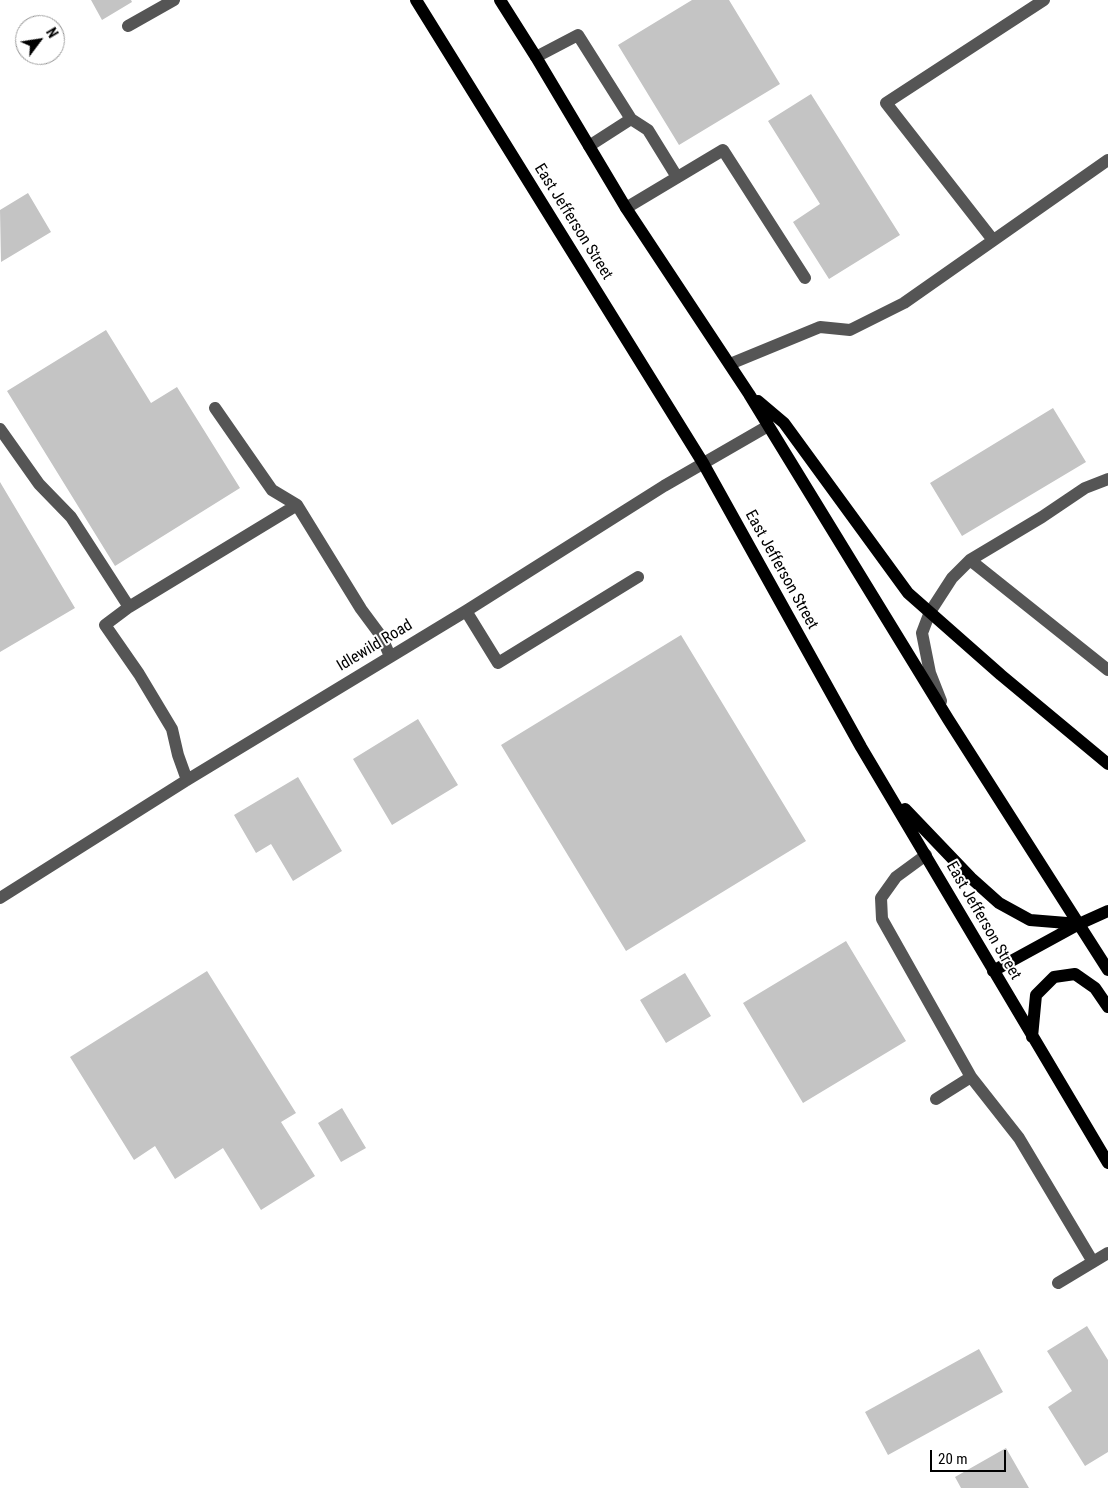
<!DOCTYPE html>
<html>
<head>
<meta charset="utf-8">
<style>
  body { margin:0 }
  #map { position:relative; width:1108px; height:1488px; overflow:hidden; background:#fff; font-family:"Roboto Condensed",sans-serif }
  canvas { display:block }
  .north { position:absolute; left:15px; top:15px; width:50px; height:50px; box-sizing:border-box; background:#fff; border:1px solid #999; border-radius:50%; rotate:59deg; font-size:14px; font-weight:700; line-height:20px; text-align:center; color:#000 }
  .north::after { content:''; display:block; margin:auto; width:18px; height:22px; background:#000; clip-path:polygon(50% 0,100% 100%,50% 72%,0 100%) }
  .scale { position:absolute; left:930px; top:1450px; width:76px; height:22px; box-sizing:border-box; border:2px solid #000; border-top:0; padding-left:6px; font-size:15px; line-height:18px; white-space:nowrap; color:#000; -webkit-text-stroke:4px #fff; paint-order:stroke }
</style>
</head>
<body>
<div id="map">
<canvas width="1108" height="1488"></canvas>
<div class="north">N</div>
<div class="scale">20 m</div>
</div>
<script>
const c = document.querySelector('canvas').getContext('2d');
c.lineJoin = 'round';
function paint(path, color) { c.fillStyle = color; c.fill(path, 'evenodd'); }
const toPath = rows => new Path2D(rows.map(r => 'M' + r).join(''));
function trace(path, color, width, dash) { c.strokeStyle = color; c.lineWidth = width; c.lineCap = dash ? 'butt' : 'round'; c.setLineDash(dash || []); c.stroke(path); }
function label(font, color, halo, rows, align = 'center') {
  c.font = font + ' "Roboto Condensed",sans-serif'; c.lineWidth = 4; c.setLineDash([]); c.textBaseline = 'middle'; c.strokeStyle = halo; c.fillStyle = color; for (const [text, x, y, turn = 0] of rows) {
    c.save(); c.translate(x, y); c.rotate((+turn || 0) * Math.PI / 180); c.textAlign = isNaN(turn) ? turn : align; if (halo) c.strokeText(text, 0, 0); c.fillText(text, 0, 0); c.restore();
  }
}
paint(toPath([
  [91,0,131,0,132,2,102,20],
  [692,0,729,0,780,84,679,145,618,45],
  [811,94,900,235,829,279,793,222,820,204,768,121],
  [28,193,51,232,1,262,0,210],
  [106,330,151,403,177,387,240,488,115,566,7,391],
  [1053,408,1086,462,962,536,930,483],
  [0,482,75,608,0,652],
  [681,635,806,841,626,951,501,745],
  [418,719,458,785,392,825,353,759],
  [298,777,342,851,293,881,271,844,256,853,234,815],
  [846,941,906,1041,803,1103,743,1003],
  [207,971,296,1113,281,1122,315,1176,261,1210,223,1148,175,1179,155,1146,134,1160,70,1057],
  [685,973,711,1016,666,1043,640,1000],
  [342,1108,366,1148,341,1162,318,1123],
  [1087,1326,1108,1360,1108,1452,1085,1466,1048,1407,1072,1391,1047,1351],
  [979,1349,1003,1392,888,1455,865,1412],
  [1006,1448,1029,1488,961,1488,955,1477]
]), '#c4c4c4');
trace(toPath([
  [128,26,174,0],
  [536,57,578,35,631,119,589,146],
  [631,119,648,130,677,177],
  [626,208,723,150,805,278],
  [993,240,886,103,1044,0],
  [730,364,820,327,850,330,904,303,1108,160],
  [215,408,272,490,297,505],
  [0,429,39,484,71,517,129,607,297,505,361,609,381,636,390,656],
  [970,560,1108,670],
  [129,607,105,625,139,674,172,729,178,755,187,780],
  [466,611,498,663,638,577],
  [941,701,930,673,922,633,930,612,952,578,970,560,1042,517,1085,488,1108,479],
  [926,855,896,877,881,898,882,919,971,1077,936,1099],
  [0,898,187,780,466,611,664,486,768,426],
  [971,1077,1019,1138,1093,1262],
  [1058,1283,1108,1253]
]), '#555', 12);
trace(toPath([
  [416,0,703,463,861,747,1108,1163],
  [500,0,536,57,626,208,749,394,948,719,1108,970],
  [758,401,784,423,908,593,1001,675,1108,764],
  [905,809,971,878,999,903,1030,920,1079,924],
  [993,971,1079,924,1108,911],
  [1032,1037,1036,995,1054,977,1075,974,1095,988,1108,1007]
]), '#000', 12);
label('16px', '#000', '#fff', [
  ["East Jefferson Street",573,222,58],
  ["East Jefferson Street",781,570,61],
  ["Idlewild Road",375,646,-31],
  ["East Jefferson Street",983,921,60]
]);
</script>
</body>
</html>
